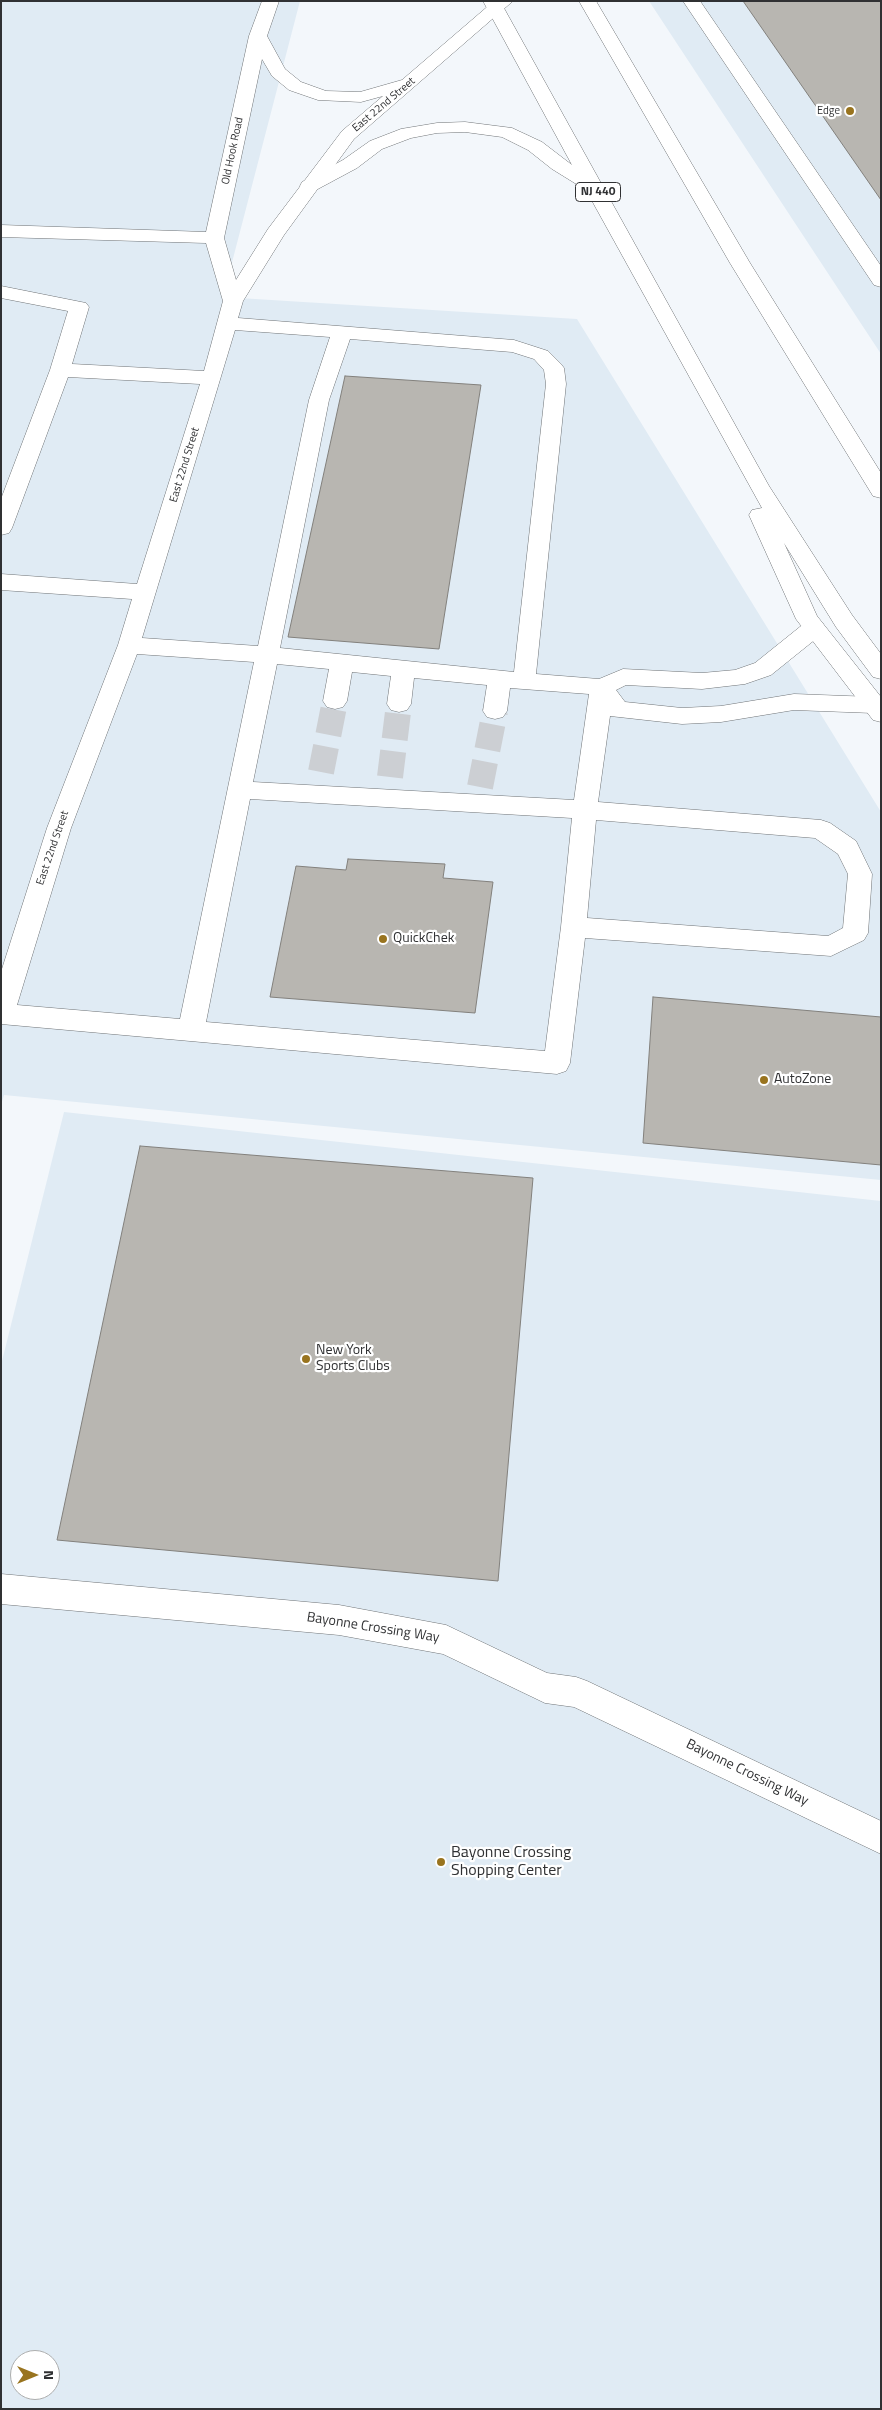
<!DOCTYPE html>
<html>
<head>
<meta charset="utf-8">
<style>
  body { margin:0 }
  #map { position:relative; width:882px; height:2410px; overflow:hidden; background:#f3f7fb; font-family:"Titillium Web",sans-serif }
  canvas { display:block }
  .frame { position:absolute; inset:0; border:2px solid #303133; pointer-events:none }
  .north { position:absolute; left:10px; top:2350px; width:50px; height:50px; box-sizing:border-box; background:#fff; border:1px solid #acadad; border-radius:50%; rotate:90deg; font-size:14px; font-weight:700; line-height:20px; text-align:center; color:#303133 }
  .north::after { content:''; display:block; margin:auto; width:18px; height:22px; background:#99741f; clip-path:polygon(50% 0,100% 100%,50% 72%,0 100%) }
</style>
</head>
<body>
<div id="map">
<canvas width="882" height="2410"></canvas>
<div class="frame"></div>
<div class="north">N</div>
</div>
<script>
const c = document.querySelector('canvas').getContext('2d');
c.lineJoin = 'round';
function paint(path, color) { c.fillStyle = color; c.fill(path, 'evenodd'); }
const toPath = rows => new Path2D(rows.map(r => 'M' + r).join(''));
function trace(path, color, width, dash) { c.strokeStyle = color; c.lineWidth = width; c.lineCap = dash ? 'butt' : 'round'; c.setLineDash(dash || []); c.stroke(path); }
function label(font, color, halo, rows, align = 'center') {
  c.font = font + ' "Titillium Web",sans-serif'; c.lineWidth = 4.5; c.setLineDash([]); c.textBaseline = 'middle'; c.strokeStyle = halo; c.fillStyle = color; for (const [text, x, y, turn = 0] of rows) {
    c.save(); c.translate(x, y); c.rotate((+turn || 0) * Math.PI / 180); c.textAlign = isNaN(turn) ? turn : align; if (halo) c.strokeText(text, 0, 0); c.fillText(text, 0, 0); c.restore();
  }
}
paint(toPath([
  [1,1,300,1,223,297,577,319,881,812,881,1180,4,1095,1,1105],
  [649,1,881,1,881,354],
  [64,1112,881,1201,881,2409,1,2409,1,1365],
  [20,2360,50,2360,50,2390,20,2390]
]), '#e0ebf4');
const building = toPath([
  [743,1,881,1,881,200,743,1],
  [345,376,481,385,439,649,288,637,345,376],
  [348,859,445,864,443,878,493,882,475,1013,270,997,296,866,346,870,348,859],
  [653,997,881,1017,881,1165,643,1143,653,997],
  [140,1146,533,1178,498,1581,57,1540,140,1146]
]);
paint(building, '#b8b6b1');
trace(building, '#83817d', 1);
trace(toPath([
  [321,772,335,701],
  [390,777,399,704],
  [480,787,495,711]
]), '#cccfd3', 26, [26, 12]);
const minor = toPath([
  [262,1,279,1,267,36,285,69,301,82,326,91,360,92,402,80,494,1,513,1,354,139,284,235,243,301,238,318,514,340,548,351,561,364,564,368,566,384,536,674,599,679,623,669,702,673,735,670,755,663,806,622,814,620,822,622,825,628,822,634,771,675,745,684,702,689,626,685,616,690,625,702,682,708,721,706,794,694,873,697,881,699,881,711,873,713,794,710,721,722,682,724,610,716,598,802,821,820,830,823,856,841,872,874,868,933,864,940,831,956,585,938,570,1063,566,1071,557,1074,1,1024,1,972,47,828,118,645,132,599,1,590,1,574,137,584,200,384,68,377,12,528,9,533,1,535,1,499,50,370,68,311,1,298,1,286,86,303,89,307,72,364,204,371,223,301,206,243,1,237,1,225,206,232,249,36,262,1],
  [262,59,272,76,289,90,318,100,361,102,383,96,342,131,268,229,236,280,224,238,262,59],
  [235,330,330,337,309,400,258,646,142,638,235,330],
  [350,339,512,352,534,359,544,370,546,384,514,672,280,648,329,400,350,339],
  [137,654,254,662,180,1019,17,1005,71,828,137,654],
  [277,664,329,669,323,701,327,707,335,709,343,707,347,701,352,672,391,676,387,704,391,710,399,712,407,710,411,704,414,678,487,685,483,711,487,717,495,719,503,717,507,711,510,688,589,694,574,800,253,782,277,664],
  [250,799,572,818,561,927,545,1051,206,1022,250,799],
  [596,820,815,838,838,854,848,874,843,928,828,936,587,918,596,820],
  [683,1,700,1,881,266,881,287,874,285,683,1],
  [1,1574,339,1605,446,1625,547,1673,576,1677,587,1681,881,1821,881,1854,574,1707,545,1703,443,1654,339,1635,1,1604,1,1574]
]);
const highway = toPath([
  [483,1,500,1,769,486,852,615,881,654,881,679,873,677,836,627,784,543,817,616,881,697,881,722,873,720,796,619,749,515,752,510,762,508,586,190,552,169,528,150,502,137,465,132,437,133,411,138,382,149,357,168,316,190,302,190,300,186,302,182,343,160,370,141,401,129,437,123,465,122,512,128,542,142,572,165,483,1],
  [579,1,596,1,750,263,881,473,881,498,873,496,730,263,579,1]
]);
trace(minor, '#707477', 1);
trace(highway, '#707477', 1);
paint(minor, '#fff');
paint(highway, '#fff');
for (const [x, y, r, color] of [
  [850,111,5,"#99741f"],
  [383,939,5,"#99741f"],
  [764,1080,5,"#99741f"],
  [306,1359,5,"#99741f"],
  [441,1862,5,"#99741f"]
]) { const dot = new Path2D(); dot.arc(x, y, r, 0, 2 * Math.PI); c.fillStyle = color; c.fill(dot); trace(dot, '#fff', 2); }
label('11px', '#303133', '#fff', [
  ["East 22nd Street",384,105,-40],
  ["Old Hook Road",233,151,-78],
  ["East 22nd Street",185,465,-73],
  ["East 22nd Street",53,848,-71]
]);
label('11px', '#303133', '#fff', [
  ["Edge",840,111]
], 'right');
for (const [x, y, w] of [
  [598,192,45]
]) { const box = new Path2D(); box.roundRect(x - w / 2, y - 9.5, w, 19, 4); c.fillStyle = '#fff'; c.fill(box); trace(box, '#303133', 1); }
label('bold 12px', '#303133', null, [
  ["NJ 440",598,192]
]);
label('14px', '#303133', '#fff', [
  ["QuickChek",393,939],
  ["AutoZone",774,1080],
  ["New York",316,1351],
  ["Sports Clubs",316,1367]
], 'left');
label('14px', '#303133', '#fff', [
  ["Bayonne Crossing Way",373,1628,9],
  ["Bayonne Crossing Way",747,1773,26]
]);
label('16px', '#303133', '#fff', [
  ["Bayonne Crossing",451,1853],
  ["Shopping Center",451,1871]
], 'left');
</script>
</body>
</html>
